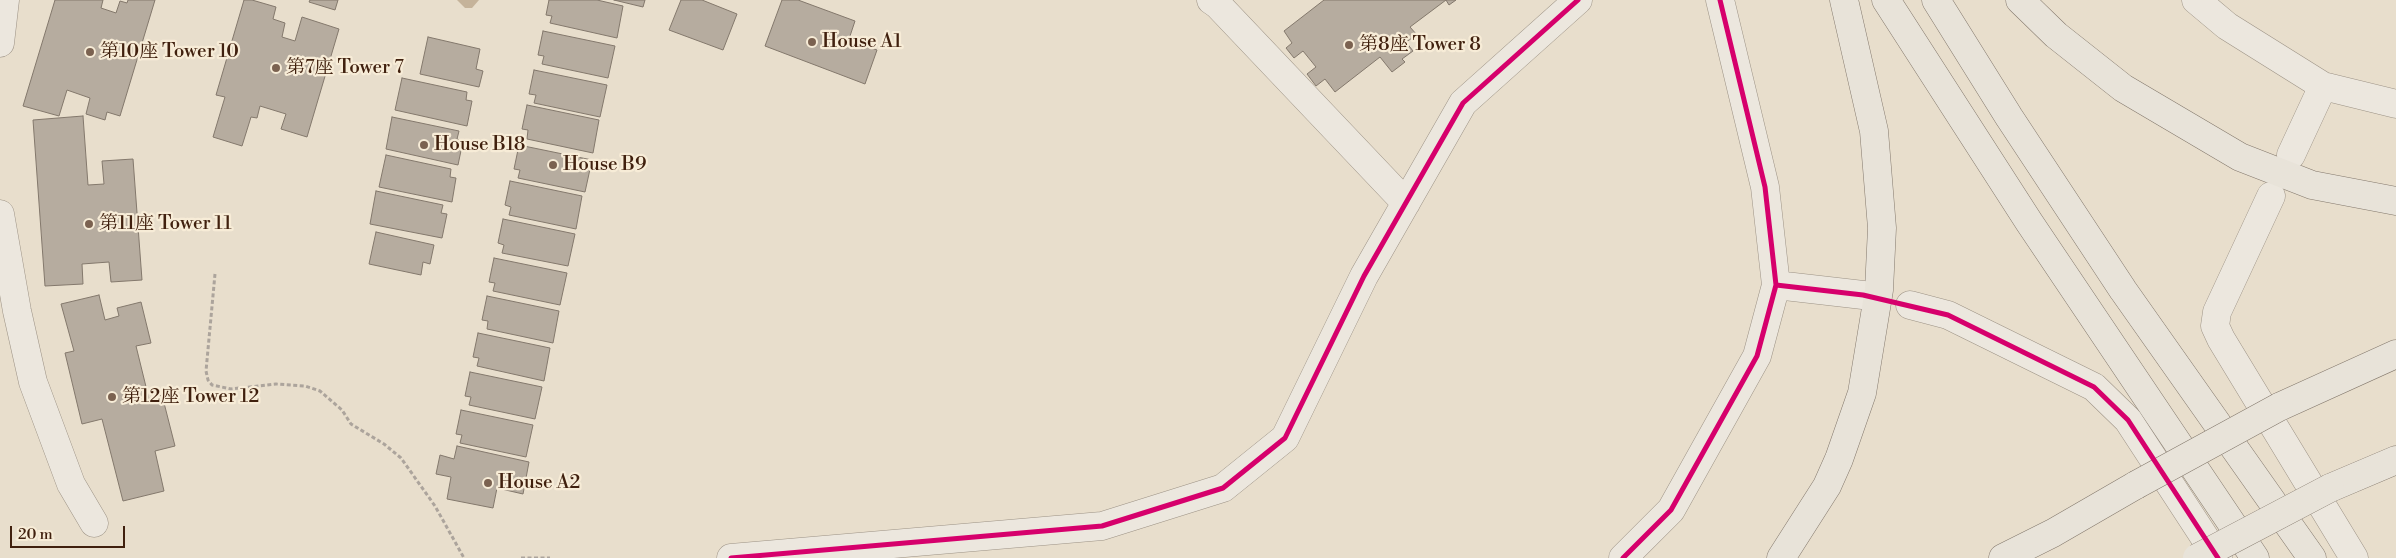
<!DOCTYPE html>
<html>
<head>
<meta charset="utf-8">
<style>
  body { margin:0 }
  #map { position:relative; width:2396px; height:558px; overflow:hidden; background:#e8decc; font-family:"Libre Bodoni",serif }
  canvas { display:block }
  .scale { position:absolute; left:10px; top:526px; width:115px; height:22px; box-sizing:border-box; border:2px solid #40200e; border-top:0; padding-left:6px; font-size:15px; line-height:18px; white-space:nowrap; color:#40200e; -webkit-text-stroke:4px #f7ecd7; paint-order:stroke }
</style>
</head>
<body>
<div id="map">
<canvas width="2396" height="558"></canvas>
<div class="scale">20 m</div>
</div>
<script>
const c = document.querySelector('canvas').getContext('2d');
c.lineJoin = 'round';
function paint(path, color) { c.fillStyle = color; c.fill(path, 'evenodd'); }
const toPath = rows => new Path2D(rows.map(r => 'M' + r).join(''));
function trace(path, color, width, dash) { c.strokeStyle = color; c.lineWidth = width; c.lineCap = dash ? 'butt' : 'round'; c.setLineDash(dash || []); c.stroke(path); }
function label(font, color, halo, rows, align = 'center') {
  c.font = font + ' "Libre Bodoni","Noto Serif TC",serif'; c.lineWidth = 4.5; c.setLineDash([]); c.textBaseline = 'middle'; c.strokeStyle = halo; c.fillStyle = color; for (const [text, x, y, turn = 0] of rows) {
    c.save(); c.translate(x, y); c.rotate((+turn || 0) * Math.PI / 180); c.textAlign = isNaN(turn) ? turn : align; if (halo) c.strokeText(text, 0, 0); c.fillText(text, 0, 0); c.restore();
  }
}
paint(toPath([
  [457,0,479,0,472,8,465,8]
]), '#c5b39a');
const building = toPath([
  [55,0,103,0,101,8,116,13,120,1,127,3,128,0,155,0,120,116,107,112,105,120,86,114,90,98,67,90,59,116,23,106,55,0],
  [244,0,252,0,276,7,273,19,285,23,282,37,295,41,302,17,339,29,307,137,281,129,286,114,260,106,257,118,251,117,242,146,213,137,225,97,216,95,244,0],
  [310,0,338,0,335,10,309,2,310,0],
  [549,0,597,0,623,6,617,38,550,23,552,16,546,15,549,0],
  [614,0,645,0,643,7,614,0],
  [681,0,702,0,737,14,723,50,669,30,681,0],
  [782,0,798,0,855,21,849,39,877,50,865,84,765,46,782,0],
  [1324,0,1446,0,1410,27,1417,35,1406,42,1413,51,1402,59,1405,62,1392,72,1380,57,1335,92,1325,79,1316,86,1307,74,1316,67,1303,51,1294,58,1286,48,1292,43,1284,31,1324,0],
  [1446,0,1456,0,1449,5,1446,0],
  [543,31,615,46,608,78,542,64,544,56,538,55,543,31],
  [428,37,480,49,476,69,483,71,479,87,420,74,428,37],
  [534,70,607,85,600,117,534,103,536,95,529,94,534,70],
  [402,78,467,92,466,100,472,101,467,126,395,110,402,78],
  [527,105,599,120,593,153,527,139,528,130,522,129,527,105],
  [83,116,88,185,104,184,102,161,133,159,142,280,111,282,109,262,82,264,83,284,45,286,33,120,83,116],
  [392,117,459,131,457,139,463,141,458,165,386,149,392,117],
  [519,145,592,160,585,192,518,178,520,170,514,169,519,145],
  [386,155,451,169,450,177,456,178,452,202,379,187,386,155],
  [510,181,582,196,576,229,509,215,511,207,505,205,510,181],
  [376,191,443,205,441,213,447,214,442,238,370,224,376,191],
  [503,219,575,234,568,266,502,253,504,245,498,243,503,219],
  [376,232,434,245,430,264,423,262,421,275,369,264,376,232],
  [494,258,567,273,560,305,493,291,495,283,489,282,494,258],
  [99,295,105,320,119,316,117,308,141,302,151,343,136,346,149,399,162,395,175,446,155,451,164,491,123,501,102,419,82,424,65,353,74,351,61,304,99,295],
  [487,296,559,311,553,343,487,329,488,321,482,320,487,296],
  [478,333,550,348,544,381,477,366,479,358,473,357,478,333],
  [470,372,542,387,535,419,469,405,471,397,465,396,470,372],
  [461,410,533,425,526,457,460,443,462,435,456,434,461,410],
  [457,446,529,462,523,494,497,488,493,508,447,499,451,477,436,474,440,455,454,459,457,446]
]);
paint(building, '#b6ac9f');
trace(building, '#83786c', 1);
const minor = toPath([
  [1211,0,1218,5,1406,203],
  [2196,0,2227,26,2323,86,2396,104],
  [0,43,5,0],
  [2291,155,2323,86],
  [2271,196,2217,312,2215,326,2221,339,2354,558],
  [0,214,17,311,33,382,71,484,94,523],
  [1776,285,1863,295],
  [1910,305,1948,315,2094,387,2128,420,2218,558],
  [731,558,1102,526,1223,488,1285,438,1364,276,1463,103,1578,0],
  [1623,558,1671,510,1757,356,1776,285,1765,187,1720,0]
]);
const highway = toPath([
  [1886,0,2029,222,2255,558],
  [1936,0,2009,117,2123,290,2312,558],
  [2020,0,2056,35,2123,88,2240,157,2312,185,2396,201],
  [2279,407,2396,354],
  [2330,488,2396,460],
  [1781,558,1827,486,1839,459,1862,393,1879,290,1882,228,1874,131,1844,0],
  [2003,558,2053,533,2136,485]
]);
trace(minor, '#9c9285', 29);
trace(highway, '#83786c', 29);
trace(toPath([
  [215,274,206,371,208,380,212,385,231,389,276,384,305,386,320,391,342,410,351,424,384,444,401,458,435,506,464,558],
  [521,558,550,558]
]), '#aca49c', 3, [4, 2.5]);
trace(minor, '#ece7de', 28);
trace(highway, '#e8e3d9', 28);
const highwayBridge = toPath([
  [2136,485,2279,407],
  [2197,558,2330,488]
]);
trace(highwayBridge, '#83786c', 29, []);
trace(highwayBridge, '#e8e3d9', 28);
trace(toPath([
  [1776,285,1863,295,1948,315,2094,387,2128,420,2218,558],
  [731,558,1102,526,1223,488,1285,438,1364,276,1463,103,1578,0],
  [1623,558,1671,510,1757,356,1776,285,1765,187,1720,0]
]), '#d6006c', 5);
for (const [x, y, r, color] of [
  [812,42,5,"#7b6250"],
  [1349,45,5,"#7b6250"],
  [90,52,5,"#7b6250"],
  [276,68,5,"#7b6250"],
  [424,145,5,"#7b6250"],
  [553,165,5,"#7b6250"],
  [89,224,5,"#7b6250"],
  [112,397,5,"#7b6250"],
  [488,483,5,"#7b6250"]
]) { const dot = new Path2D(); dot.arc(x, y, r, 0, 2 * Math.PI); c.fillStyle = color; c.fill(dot); trace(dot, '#f7ecd7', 2); }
label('19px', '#40200e', '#f7ecd7', [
  ["House A1",822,42],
  ["第8座 Tower 8",1359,45],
  ["第10座 Tower 10",100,52],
  ["第7座 Tower 7",286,68],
  ["House B18",434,145],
  ["House B9",563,165],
  ["第11座 Tower 11",99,224],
  ["第12座 Tower 12",122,397],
  ["House A2",498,483]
], 'left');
</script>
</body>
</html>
